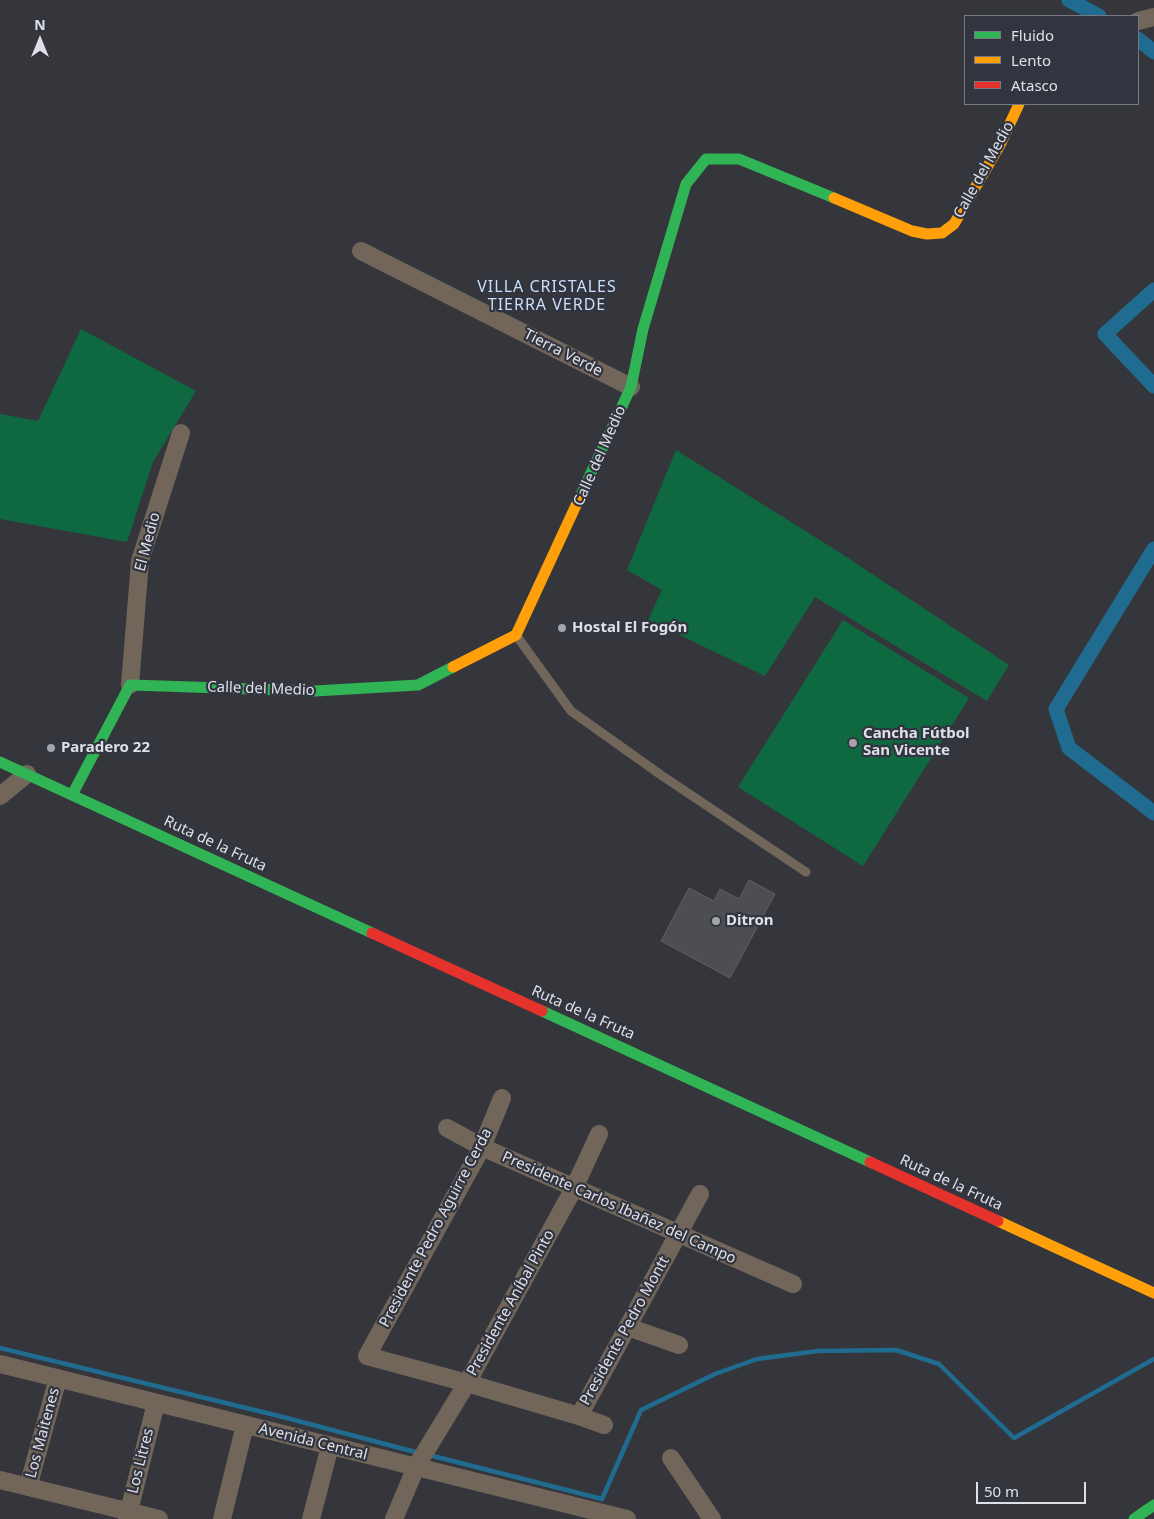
<!DOCTYPE html>
<html>
<head>
<meta charset="utf-8">
<style>
  body { margin:0 }
  #map { position:relative; width:1154px; height:1519px; overflow:hidden; background:#35363c; font-family:"Noto Sans",sans-serif }
  canvas { display:block }
  .legend { position:absolute; left:964px; top:15px; width:175px; height:90px; box-sizing:border-box; background:#32353f; border:1px solid #777982; margin:0; padding:6px 9px; list-style:none; font-size:15px; color:#dfe0e7 }
  .legend li { display:flex; align-items:center; gap:10px; height:25px }
  .legend b { width:25px; border:1px solid #777982 }
  .north { position:absolute; left:15px; top:15px; width:50px; height:50px; -webkit-text-stroke:4px #32353f; paint-order:stroke; rotate:0deg; font-size:14px; font-weight:700; line-height:20px; text-align:center; color:#dfe0e7 }
  .north::after { content:''; display:block; margin:auto; width:18px; height:22px; background:#dfe0e7; clip-path:polygon(50% 0,100% 100%,50% 72%,0 100%) }
  .scale { position:absolute; left:976px; top:1482px; width:110px; height:22px; box-sizing:border-box; border:2px solid #dfe0e7; border-top:0; padding-left:6px; font-size:15px; line-height:18px; white-space:nowrap; color:#dfe0e7; -webkit-text-stroke:4px #32353f; paint-order:stroke }
</style>
</head>
<body>
<div id="map">
<canvas width="1154" height="1519"></canvas>
<ul class="legend">
<li><b style="height:6px;background:#30b455"></b>Fluido</li>
<li><b style="height:6px;background:#ff9f0a"></b>Lento</li>
<li><b style="height:6px;background:#e5322d"></b>Atasco</li>
</ul>
<div class="north">N</div>
<div class="scale">50 m</div>
</div>
<script>
const c = document.querySelector('canvas').getContext('2d');
c.lineJoin = 'round';
function paint(path, color) { c.fillStyle = color; c.fill(path, 'evenodd'); }
const toPath = rows => new Path2D(rows.map(r => 'M' + r).join(''));
function trace(path, color, width, dash) { c.strokeStyle = color; c.lineWidth = width; c.lineCap = dash ? 'butt' : 'round'; c.setLineDash(dash || []); c.stroke(path); }
function label(font, color, halo, rows, align = 'center') {
  c.font = font + ' "Noto Sans",sans-serif'; c.lineWidth = 4.5; c.setLineDash([]); c.textBaseline = 'middle'; c.strokeStyle = halo; c.fillStyle = color; for (const [text, x, y, turn = 0] of rows) {
    c.save(); c.translate(x, y); c.rotate((+turn || 0) * Math.PI / 180); c.textAlign = isNaN(turn) ? turn : align; if (halo) c.strokeText(text, 0, 0); c.fillText(text, 0, 0); c.restore();
  }
}
paint(toPath([
  [81,329,196,391,153,462,127,542,0,519,0,414,38,421],
  [676,450,842,554,1009,665,987,701,815,597,765,676,648,620,662,590,627,570],
  [843,620,969,698,863,866,738,787]
]), '#0e6940');
trace(toPath([
  [0,1348,283,1417,419,1453],
  [429,1455,602,1499,641,1410,715,1374,757,1359,818,1351,896,1350,939,1364,1014,1438,1154,1359]
]), '#206c90', 4.5);
trace(toPath([
  [1069,0,1099,16],
  [1138,39,1154,52],
  [1154,290,1105,334,1154,386],
  [1154,549,1056,709,1069,748,1154,813]
]), '#206c90', 15);
const building = toPath([
  [749,880,775,894,730,978,661,941,689,888,714,901,720,889,739,899,749,880]
]);
paint(building, '#4d4e52');
trace(building, '#5e5e63', 1);
trace(toPath([
  [516,635,571,711,661,775,806,872]
]), '#72665a', 9);
trace(toPath([
  [1138,21,1154,17],
  [361,251,631,387],
  [130,685,140,561,181,433],
  [0,796,27,774],
  [502,1098,482,1147,367,1356,467,1383,579,1416,604,1425],
  [447,1128,482,1147,793,1284],
  [628,1327,679,1345],
  [0,1364,627,1519],
  [579,1416,700,1194],
  [671,1458,712,1519],
  [0,1480,159,1519],
  [28,1487,58,1378],
  [127,1519,156,1403],
  [222,1519,245,1425],
  [311,1519,330,1446],
  [394,1519,416,1467,467,1383,574,1188,599,1134]
]), '#72665a', 18);
trace(toPath([
  [578,501,631,387,643,329,686,184,706,159,739,159,834,198],
  [0,762,372,933],
  [72,795,130,685,315,691,418,685,453,667],
  [542,1011,870,1162],
  [1134,1519,1154,1505]
]), '#30b455', 11);
trace(toPath([
  [834,198,912,231,927,234,942,233,954,224,1000,145,1019,104],
  [453,667,516,635,578,501],
  [998,1221,1154,1293]
]), '#ff9f0a', 11);
trace(toPath([
  [372,933,542,1011],
  [870,1162,998,1221]
]), '#e5322d', 11);
for (const [x, y, r, color] of [
  [562,628,5,"#a4a4ab"],
  [853,743,5,"#a4a4ab"],
  [51,748,5,"#a4a4ab"],
  [716,921,5,"#a4a4ab"]
]) { const dot = new Path2D(); dot.arc(x, y, r, 0, 2 * Math.PI); c.fillStyle = color; c.fill(dot); trace(dot, '#32353f', 2); }
label('15px', '#dfe0e7', '#32353f', [
  ["Calle del Medio",984,170,-61],
  ["Tierra Verde",563,353,27],
  ["Calle del Medio",600,456,-66],
  ["El Medio",148,542,-75],
  ["Calle del Medio",261,689,2],
  ["Ruta de la Fruta",215,844,25],
  ["Ruta de la Fruta",583,1013,24],
  ["Ruta de la Fruta",951,1183,25],
  ["Presidente Carlos Ibañez del Campo",619,1208,24],
  ["Presidente Pedro Aguirre Cerda",436,1228,-62],
  ["Presidente Aníbal Pinto",511,1303,-61],
  ["Presidente Pedro Montt",625,1331,-61],
  ["Los Maitenes",43,1433,-75],
  ["Avenida Central",313,1442,14],
  ["Los Litres",141,1461,-76]
]);
label('bold 15px', '#dfe0e7', '#32353f', [
  ["Hostal El Fogón",572,628],
  ["Cancha Fútbol",863,734],
  ["San Vicente",863,751],
  ["Paradero 22",61,748],
  ["Ditron",726,921]
], 'left');
c.letterSpacing = '1px';
label('16px', '#cadff7', '#32353f', [
  ["VILLA CRISTALES",547,287],
  ["TIERRA VERDE",547,305]
]);
c.letterSpacing = '0px';
</script>
</body>
</html>
